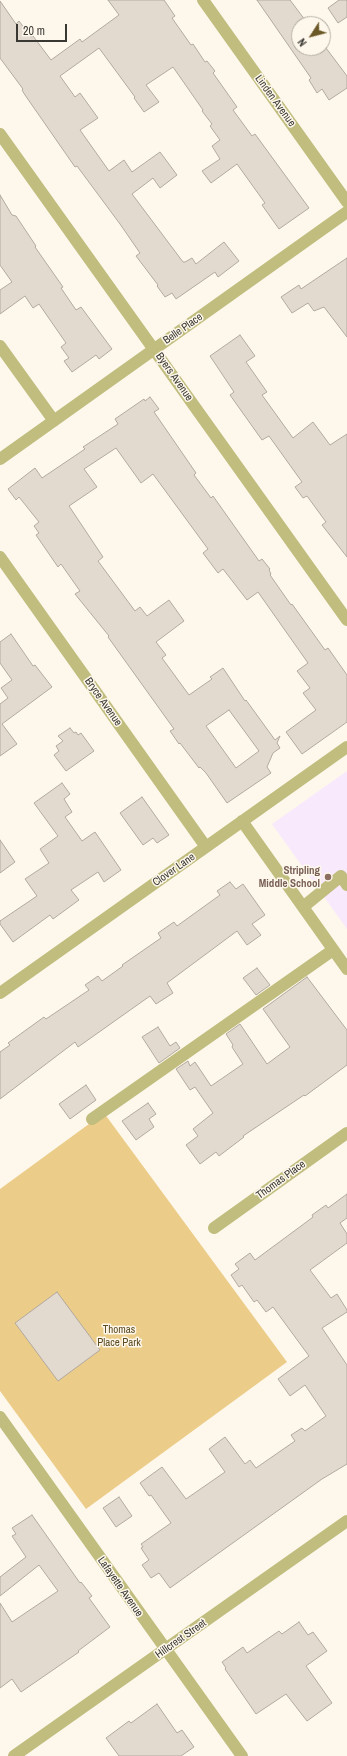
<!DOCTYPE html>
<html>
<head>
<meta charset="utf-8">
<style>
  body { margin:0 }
  #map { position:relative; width:347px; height:1756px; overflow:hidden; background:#fef8ec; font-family:"Archivo Narrow",sans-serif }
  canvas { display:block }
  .north { position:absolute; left:291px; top:16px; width:40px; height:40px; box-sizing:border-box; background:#fef8ec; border:1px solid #b0aba2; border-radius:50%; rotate:234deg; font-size:11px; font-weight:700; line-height:16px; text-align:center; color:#3a3833 }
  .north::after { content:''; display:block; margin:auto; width:14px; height:18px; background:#6c5928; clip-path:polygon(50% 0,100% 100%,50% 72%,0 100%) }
  .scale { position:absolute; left:16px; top:24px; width:51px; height:18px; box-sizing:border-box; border:2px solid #3a3833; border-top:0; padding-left:5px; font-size:12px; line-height:14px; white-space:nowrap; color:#3a3833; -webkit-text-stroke:3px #fef8ec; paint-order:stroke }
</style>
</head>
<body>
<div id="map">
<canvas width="347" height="1756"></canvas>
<div class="north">N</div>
<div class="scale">20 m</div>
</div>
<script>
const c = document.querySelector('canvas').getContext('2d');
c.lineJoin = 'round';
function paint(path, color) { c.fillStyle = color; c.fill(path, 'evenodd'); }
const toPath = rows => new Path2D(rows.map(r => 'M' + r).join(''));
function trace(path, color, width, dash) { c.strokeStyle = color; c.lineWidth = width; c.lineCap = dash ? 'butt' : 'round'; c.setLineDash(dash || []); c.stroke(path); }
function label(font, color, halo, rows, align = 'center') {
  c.font = font + ' "Archivo Narrow",sans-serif'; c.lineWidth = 3; c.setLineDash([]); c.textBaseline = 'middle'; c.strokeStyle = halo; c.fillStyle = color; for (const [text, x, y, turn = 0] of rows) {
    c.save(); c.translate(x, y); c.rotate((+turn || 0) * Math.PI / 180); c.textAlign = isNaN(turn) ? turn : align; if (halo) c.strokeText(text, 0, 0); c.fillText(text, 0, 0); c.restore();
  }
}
paint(toPath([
  [347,771,347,929,272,824]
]), '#f8e9fc');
paint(toPath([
  [104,1113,287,1362,86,1509,0,1391,0,1189]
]), '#eccc89');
const building = toPath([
  [108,0,164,0,175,16,172,18,191,45,193,44,205,62,207,61,215,71,213,73,237,107,233,110,252,136,255,134,309,208,279,229,262,205,265,203,237,164,211,183,202,171,220,159,212,146,220,140,210,126,212,124,202,111,203,110,173,67,146,85,159,102,144,112,134,98,135,97,99,48,60,76,75,97,80,93,98,118,80,130,109,171,124,160,132,172,160,152,177,175,160,188,153,178,132,194,183,262,185,262,192,258,196,264,224,242,239,261,218,277,215,272,176,299,172,293,165,297,157,286,158,285,136,256,140,253,120,224,77,166,75,167,25,95,22,90,23,89,0,58,0,1,16,24,19,21,31,37,33,36,51,60,80,39,82,42,119,15,108,0],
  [257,0,290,0,308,24,299,24,299,48,323,48,323,44,347,76,347,88,329,100,322,89,317,93,309,80,311,78,257,0],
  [339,0,347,0,347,17,338,23,328,8,339,0],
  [0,195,12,215,16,216,36,246,35,247,63,287,61,288,76,310,81,307,112,349,99,359,96,355,72,372,64,361,69,358,61,347,66,343,39,304,33,308,25,296,0,314,0,290,12,282,0,265,0,195],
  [347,258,347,337,324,307,314,311,308,303,292,313,281,297,299,285,301,289,347,258],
  [240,335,255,356,246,362,267,392,262,395,293,438,313,422,330,445,347,434,347,557,322,525,326,522,307,496,303,498,295,487,302,482,269,436,262,440,230,395,234,392,210,356,240,335],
  [150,397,159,409,154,412,196,473,194,475,211,498,213,496,259,561,262,559,270,569,269,570,271,574,270,575,291,605,292,604,325,650,328,648,347,675,347,722,302,754,286,732,316,710,303,693,310,688,297,671,308,663,258,592,247,600,223,569,218,573,203,553,208,549,153,474,141,483,116,448,84,469,97,487,69,506,103,557,98,561,135,611,140,607,147,616,169,600,184,621,156,642,166,655,162,658,189,695,212,679,210,677,223,668,245,701,246,700,275,740,280,736,277,743,280,748,273,753,267,767,271,773,227,803,206,773,200,767,199,768,180,743,179,744,170,731,174,729,108,637,109,636,75,594,80,591,61,564,58,567,36,535,39,533,34,526,39,522,19,497,16,500,8,489,35,468,42,478,85,449,83,447,118,424,115,419,144,399,145,401,150,397],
  [229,710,259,751,236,768,206,726,229,710],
  [11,634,33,666,35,665,52,687,2,724,17,744,0,756,0,704,8,698,1,688,12,680,0,663,0,642,11,634],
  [70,728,74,733,76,732,78,735,81,733,94,751,66,771,54,755,59,751,56,746,63,741,58,736,70,728],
  [62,783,70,794,64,799,72,812,65,817,82,841,95,832,121,870,104,882,98,872,71,890,79,900,53,919,50,915,13,942,0,924,0,921,37,896,25,879,49,863,40,849,58,836,34,803,62,783],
  [142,797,169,835,157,843,153,838,143,845,120,813,142,797],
  [0,840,15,862,0,873,0,840],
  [230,882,236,889,243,884,265,915,252,924,261,935,247,945,237,931,167,983,173,993,156,1004,150,996,78,1047,75,1042,0,1099,0,1052,10,1045,8,1043,44,1017,46,1019,89,990,85,985,98,976,102,981,123,966,122,965,161,938,158,933,174,922,177,926,220,895,217,891,230,882],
  [257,968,270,985,256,995,243,978,257,968],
  [307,977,347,1030,347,1065,305,1096,304,1095,243,1136,244,1137,219,1156,216,1152,200,1164,186,1145,198,1136,193,1129,213,1113,195,1087,190,1090,176,1069,188,1061,190,1066,195,1062,211,1086,243,1064,232,1047,233,1045,226,1034,240,1024,267,1064,290,1047,263,1009,307,977],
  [158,1027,170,1046,176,1042,180,1048,159,1063,142,1037,158,1027],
  [86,1085,96,1100,70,1119,59,1104,86,1085],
  [148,1103,156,1114,149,1119,154,1127,136,1140,122,1121,148,1103],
  [347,1194,347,1218,340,1223,347,1234,347,1243,310,1270,331,1298,337,1294,347,1310,347,1312,322,1328,347,1365,347,1464,322,1479,170,1588,159,1573,151,1578,142,1565,149,1560,141,1548,143,1547,141,1544,171,1523,151,1495,149,1496,140,1483,162,1467,186,1499,225,1472,209,1449,225,1437,245,1464,250,1460,256,1468,295,1441,291,1435,302,1428,305,1431,326,1416,305,1385,290,1396,278,1379,309,1356,273,1307,266,1312,257,1300,254,1302,242,1285,239,1287,231,1275,239,1269,235,1264,250,1253,255,1260,301,1226,313,1217,312,1215,326,1205,328,1208,347,1194],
  [57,1292,100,1350,58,1381,15,1323,57,1292],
  [119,1497,132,1516,116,1527,103,1508,119,1497],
  [32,1515,80,1583,81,1582,92,1596,89,1598,110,1627,78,1651,79,1652,21,1692,12,1679,0,1688,0,1603,12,1622,58,1591,39,1565,0,1596,0,1577,26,1557,12,1536,16,1534,12,1528,32,1515],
  [299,1622,308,1635,313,1632,327,1651,306,1666,332,1703,307,1721,286,1694,256,1714,225,1669,226,1668,222,1662,243,1647,247,1653,279,1631,282,1634,299,1622],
  [157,1704,177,1733,182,1730,194,1747,181,1756,119,1756,106,1738,129,1721,131,1723,157,1704]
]);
paint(building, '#e3dacf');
trace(building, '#b2a99f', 1);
trace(toPath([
  [203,0,347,202],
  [0,134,347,620],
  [0,346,54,421],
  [0,459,347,212],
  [0,557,206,847],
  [242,821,347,969],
  [303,907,341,876,347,885],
  [0,993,347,747],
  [92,1119,333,950],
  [214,1228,347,1133],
  [0,1417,242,1756],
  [14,1756,347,1521]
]), '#c0bd7e', 12);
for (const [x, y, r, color] of [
  [328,877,4,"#8d6e63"]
]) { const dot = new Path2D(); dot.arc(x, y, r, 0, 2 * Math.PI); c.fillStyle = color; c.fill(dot); trace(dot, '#fef8ec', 1.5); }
label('11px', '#3a3833', '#fef8ec', [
  ["Linden Avenue",275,101,54],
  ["Belle Place",183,329,-35],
  ["Byers Avenue",174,377,55],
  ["Bryce Avenue",103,702,55],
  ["Clover Lane",174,870,-35],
  ["Thomas Place",281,1180,-36],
  ["Lafayette Avenue",120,1587,55],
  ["Hillcrest Street",181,1639,-35]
]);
label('bold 11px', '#785e54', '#fef8ec', [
  ["Stripling",320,871],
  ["Middle School",320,884]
], 'right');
label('11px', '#5c4a22', '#fef8ec', [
  ["Thomas",119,1330],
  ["Place Park",119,1343]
]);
</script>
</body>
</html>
